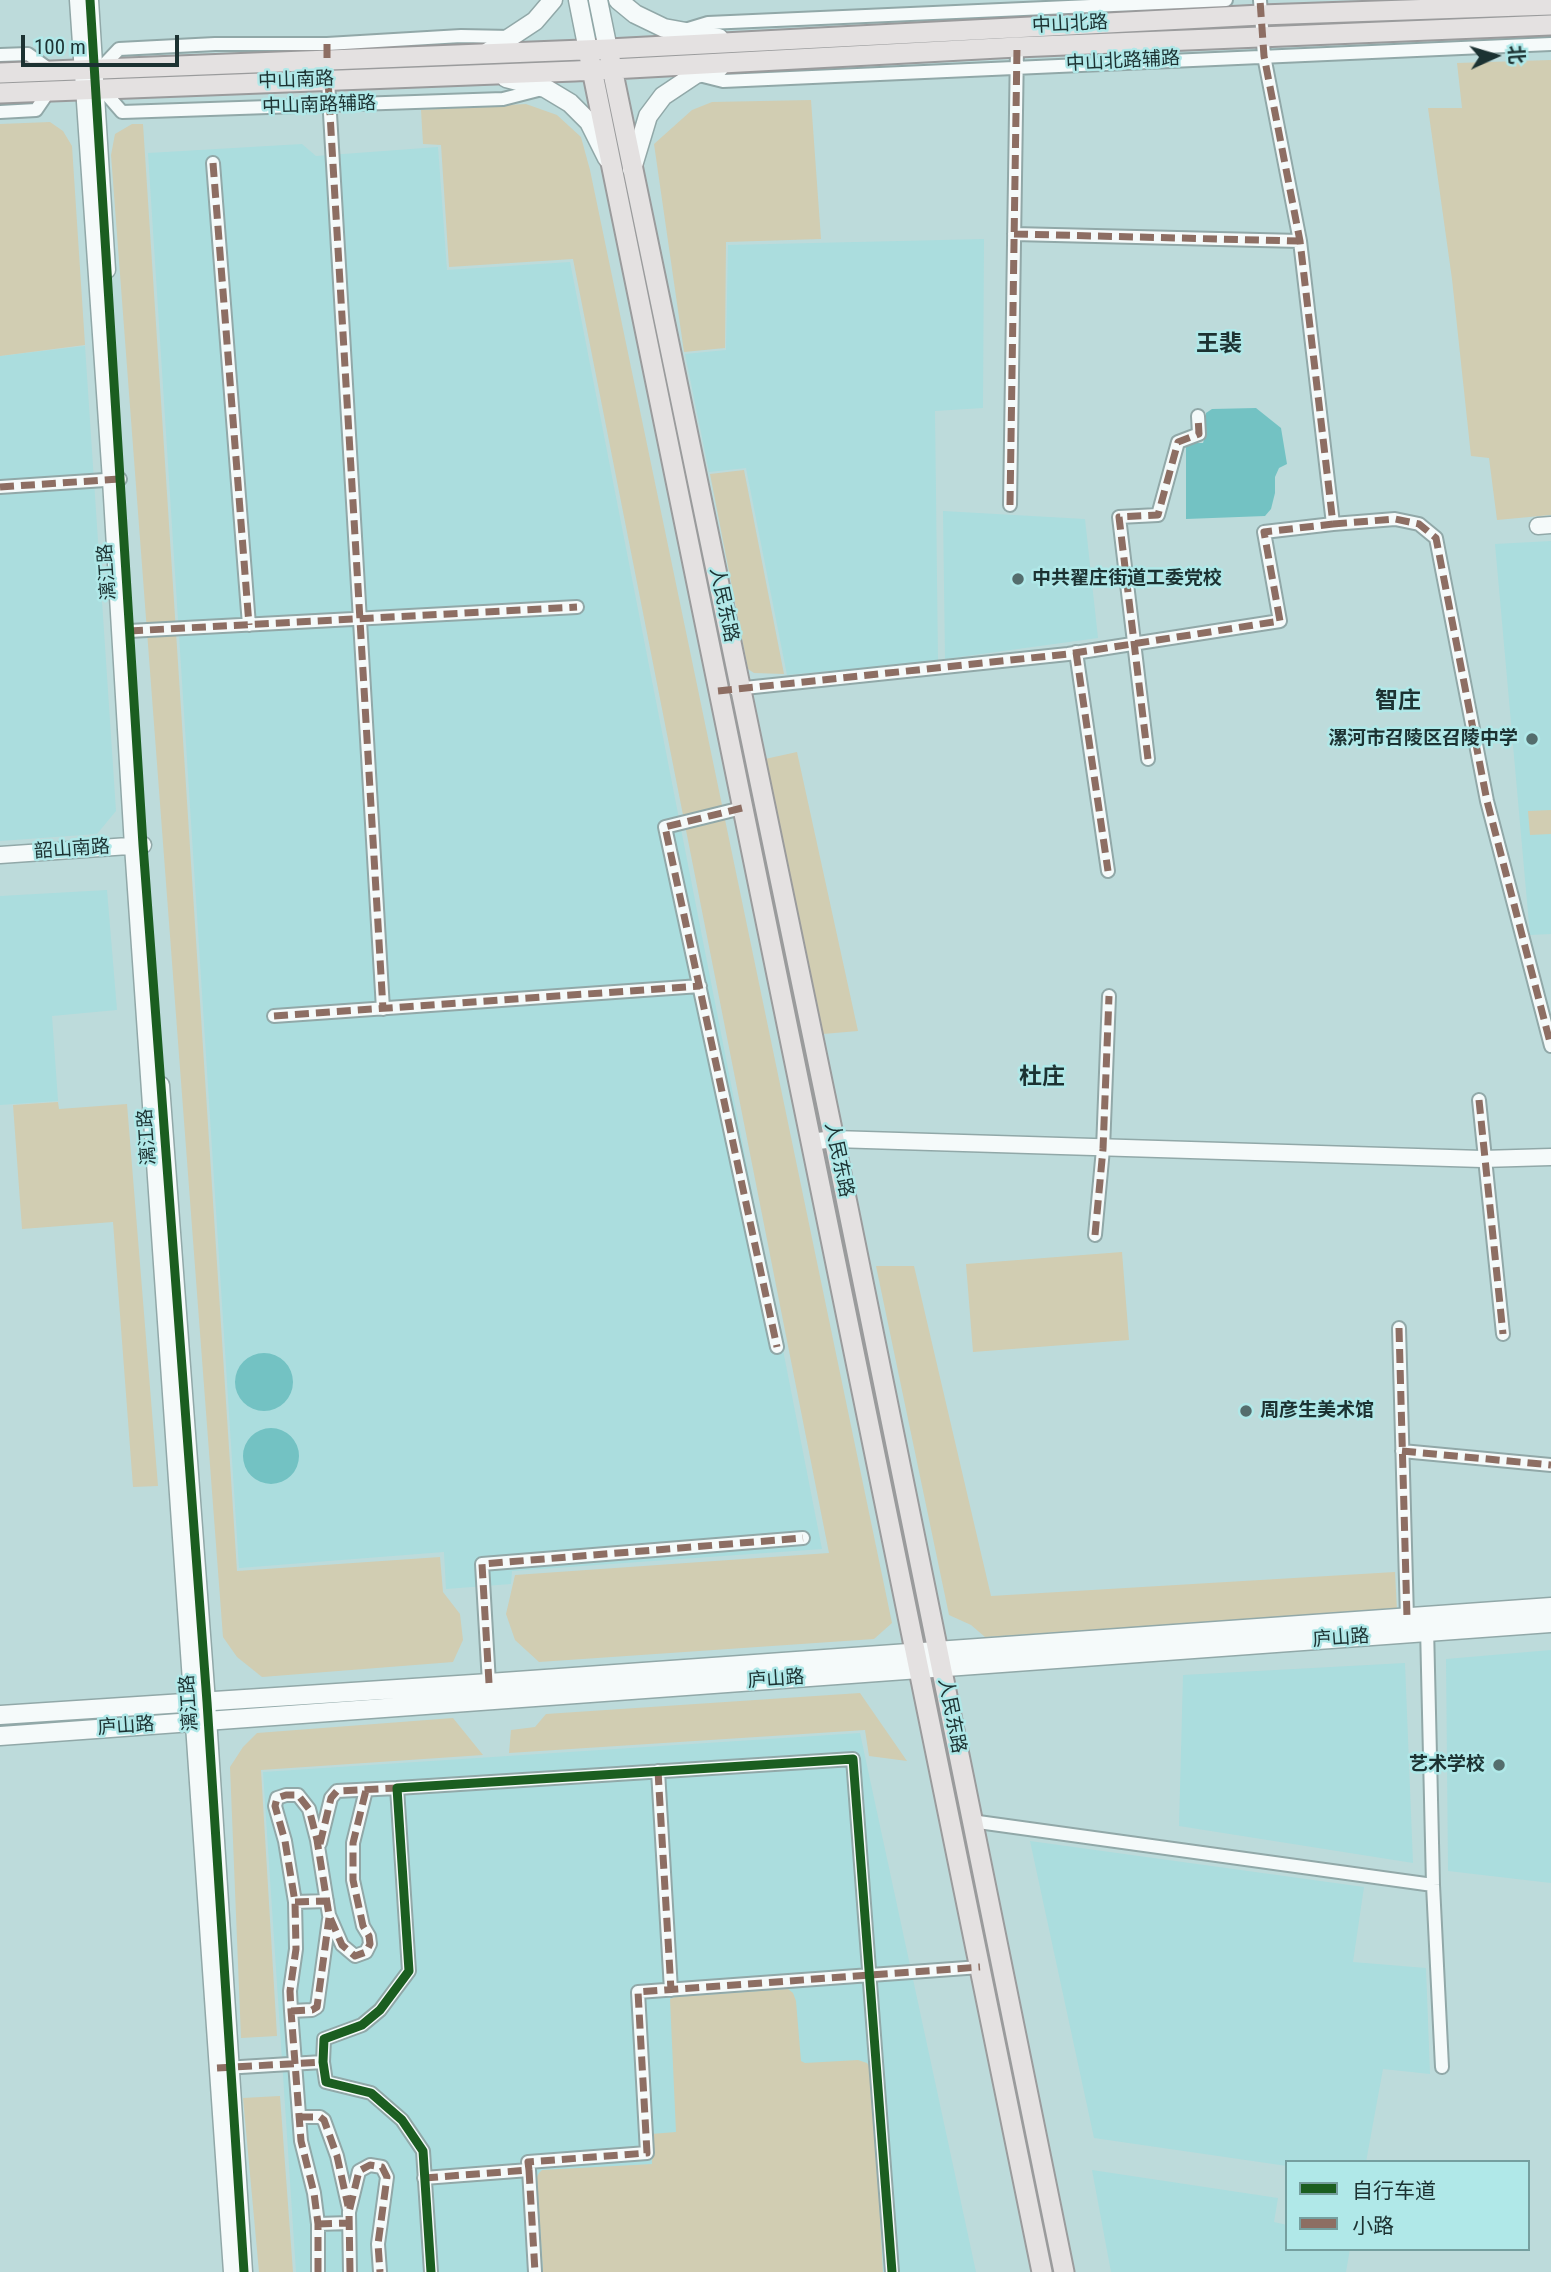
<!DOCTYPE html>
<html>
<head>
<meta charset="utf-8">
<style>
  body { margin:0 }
  #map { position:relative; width:1551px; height:2272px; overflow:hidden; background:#bddbdb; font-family:"Roboto Condensed","Noto Sans SC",sans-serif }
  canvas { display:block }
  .legend { position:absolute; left:1285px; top:2160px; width:245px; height:91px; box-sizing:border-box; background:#b0e8e8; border:2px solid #759f9f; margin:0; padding:9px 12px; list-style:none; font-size:21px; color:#1c3232 }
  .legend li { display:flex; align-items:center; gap:14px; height:35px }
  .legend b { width:35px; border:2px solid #759f9f }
  .north { position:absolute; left:1460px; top:21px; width:70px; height:70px; -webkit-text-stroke:5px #b0e8e8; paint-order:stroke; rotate:86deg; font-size:19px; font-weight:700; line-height:28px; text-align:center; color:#1c3232 }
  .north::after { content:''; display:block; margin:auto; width:24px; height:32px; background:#1c3232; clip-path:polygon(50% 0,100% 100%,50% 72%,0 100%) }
  .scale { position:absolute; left:21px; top:35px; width:158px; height:32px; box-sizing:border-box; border:4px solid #1c3232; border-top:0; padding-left:9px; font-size:21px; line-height:24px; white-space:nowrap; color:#1c3232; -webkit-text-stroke:5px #b0e8e8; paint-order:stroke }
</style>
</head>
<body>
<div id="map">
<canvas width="1551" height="2272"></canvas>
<ul class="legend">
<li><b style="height:9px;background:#1b5e20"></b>自行车道</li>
<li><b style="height:9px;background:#8d6e63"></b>小路</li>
</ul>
<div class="north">北</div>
<div class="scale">100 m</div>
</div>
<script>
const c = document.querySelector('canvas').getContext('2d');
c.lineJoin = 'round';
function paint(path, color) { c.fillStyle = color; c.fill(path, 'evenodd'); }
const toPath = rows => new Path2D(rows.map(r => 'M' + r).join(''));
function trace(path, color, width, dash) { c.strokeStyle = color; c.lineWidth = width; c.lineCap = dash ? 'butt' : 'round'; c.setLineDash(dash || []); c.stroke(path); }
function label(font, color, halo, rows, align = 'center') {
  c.font = font + ' "Roboto Condensed","Noto Sans SC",sans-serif'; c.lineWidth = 5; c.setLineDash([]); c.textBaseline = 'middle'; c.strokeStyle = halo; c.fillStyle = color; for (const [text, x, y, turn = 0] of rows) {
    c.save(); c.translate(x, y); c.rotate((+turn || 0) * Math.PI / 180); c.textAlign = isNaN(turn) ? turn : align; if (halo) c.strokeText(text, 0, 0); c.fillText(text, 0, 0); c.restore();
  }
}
paint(toPath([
  [302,144,316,156,438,147,447,270,570,262,822,1549,512,1571,511,1584,446,1589,444,1552,239,1568,148,153],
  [984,239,983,408,935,411,938,661,787,675,746,468,709,472,685,354,726,350,728,245],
  [85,346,116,811,97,834,0,841,0,356],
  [943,511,1085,519,1098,638,945,659],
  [1551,541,1551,934,1530,935,1495,544],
  [107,890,117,1010,52,1016,58,1101,0,1105,0,896],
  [1551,1650,1551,1883,1448,1871,1446,1659],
  [1405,1663,1413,1863,1179,1826,1183,1675],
  [860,1733,976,2272,296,2272,263,1772],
  [1030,1841,1364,1887,1353,1962,1426,1968,1430,2074,1383,2069,1366,2162,1287,2162,1287,2166,1094,2138],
  [1092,2170,1278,2198,1274,2222,1287,2225,1287,2249,1350,2249,1346,2272,1111,2272]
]), '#abddde');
paint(toPath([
  [1551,60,1551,515,1497,520,1489,458,1471,456,1452,279,1428,108,1462,108,1457,63],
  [811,100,821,239,726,242,725,348,684,352,654,144,692,110,712,102],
  [526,104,557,115,581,137,590,170,892,1623,874,1639,539,1662,515,1640,506,1614,515,1575,829,1553,573,259,449,267,441,145,423,144,421,110],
  [50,122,63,131,72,146,85,345,0,356,0,124],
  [132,124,143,124,237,1571,440,1557,443,1592,460,1614,463,1640,453,1662,262,1677,237,1657,223,1637,111,155,115,134],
  [744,470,784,674,754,673,748,669,710,474],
  [797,752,858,1031,823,1034,765,759],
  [1551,810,1551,834,1530,835,1528,811],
  [58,1102,59,1109,127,1104,158,1486,133,1487,113,1222,22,1229,13,1105],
  [1122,1252,1129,1340,973,1352,966,1264],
  [876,1266,914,1266,991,1596,1395,1572,1397,1610,985,1637,971,1625,949,1615],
  [860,1693,907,1761,869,1756,865,1730,509,1753,511,1730,535,1727,546,1714],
  [453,1718,483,1755,261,1770,277,2036,241,2038,230,1767,243,1747,257,1733],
  [788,1989,793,1993,796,2001,801,2061,805,2063,858,2060,867,2063,872,2071,883,2272,543,2272,537,2177,539,2173,542,2170,652,2164,651,2134,676,2132,670,1999,675,1997],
  [280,2096,293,2272,259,2272,243,2098]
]), '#d1cdb2');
paint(toPath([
  [1256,408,1281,428,1287,464,1279,468,1275,477,1275,493,1271,509,1265,516,1186,519,1186,443,1203,443,1206,433,1206,413,1212,409],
  '235 1382a29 29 0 1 1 58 0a29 29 0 1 1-58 0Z',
  '243 1456a28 28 0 1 1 56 0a28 28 0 1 1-56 0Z'
]), '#73c2c3');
const minor = toPath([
  [685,30,708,23,1226,0],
  [0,55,28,54,50,70],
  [101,68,119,49,215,44,327,44,461,36,511,37],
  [699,75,723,81,1551,44],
  [328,80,383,1009],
  [102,89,122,112,503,99,542,89],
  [0,112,36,110,49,91],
  [213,163,249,625],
  [1014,234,1300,241],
  [0,487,120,479],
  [1010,505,1017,47],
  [1333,524,1395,519,1419,524,1436,538,1487,801,1551,1046],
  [129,631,577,607],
  [1076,652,1108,871],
  [735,689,1068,654,1280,621,1264,532,1333,524,1300,241,1264,56,1260,0],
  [1148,759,1119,517,1158,515,1178,442,1199,434,1198,416],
  [742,808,665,827,777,1347],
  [274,1016,700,986],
  [1479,1100,1503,1334],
  [1095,1235,1103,1149,1109,996],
  [1399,1328,1407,1618],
  [1402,1451,1551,1465],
  [1427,1627,1433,1885,1442,2067],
  [489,1683,482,1564,803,1538],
  [658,1771,671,1990],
  [971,1821,1433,1885],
  [320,1843,331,1798,337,1791,397,1788],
  [295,1902,327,1901],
  [291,2011,312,2010,317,2007,329,1919],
  [224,2068,323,2062],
  [299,2117,320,2117,324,2120,337,2156,349,2209],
  [529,2170,528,2162,647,2153,638,1992,980,1967],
  [424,2178,529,2170,535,2272],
  [318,2224,349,2223],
  [318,2272,318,2224,314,2193,301,2141,291,2011,290,1991,296,1949,295,1902,285,1841,275,1806,277,1798,286,1795,298,1795,309,1809,317,1840,329,1915,342,1945,355,1956,366,1952,370,1944,369,1936,363,1926,353,1880,353,1843,366,1790],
  [350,2272,349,2212,359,2171,370,2165,382,2167,387,2177,378,2244,380,2272],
  [431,2272,423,2151,402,2120,371,2093,326,2082,323,2062,324,2039,362,2025,380,2010,409,1971,397,1788,853,1759,892,2272]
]);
const tertiary = toPath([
  [78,0,111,480,133,846,232,2272],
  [90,0,107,270],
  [1538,526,1551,525],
  [0,855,143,845],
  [161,1085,207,1702,244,2272],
  [810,1142,834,1139,1482,1159,1551,1157]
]);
const secondary = toPath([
  [578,0,588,50],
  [598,0,608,49],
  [618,0,635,14,664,28,719,38],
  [485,54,535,21,553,0],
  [506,78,545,88,570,103,589,122,607,158],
  [632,169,648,116,663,96,696,74,719,68],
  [0,1715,489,1683,1551,1607],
  [0,1736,1551,1623]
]);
const primary = toPath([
  [608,49,834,1139,1064,2272],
  [588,50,1042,2272],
  [0,73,608,49,1261,15,1551,5],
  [0,93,575,71,1017,47,1551,25]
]);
trace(minor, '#91a8a8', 16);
trace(tertiary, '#91a8a8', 19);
trace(secondary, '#91a8a8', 21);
trace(primary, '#9a9b9c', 23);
trace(minor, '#f5fafa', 12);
trace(tertiary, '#f5fafa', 16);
trace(secondary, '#f5fafa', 18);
trace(primary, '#e4e1e1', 19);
trace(toPath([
  [327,44,327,60],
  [328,80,383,1009],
  [213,163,249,625],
  [1014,234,1300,241],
  [0,487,120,479],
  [1010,505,1017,47],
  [1333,524,1395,519,1419,524,1436,538,1487,801,1551,1046],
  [129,631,577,607],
  [1076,652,1108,871],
  [718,691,1068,654,1280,621,1264,532,1333,524,1300,241,1264,56,1260,0],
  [1148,759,1119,517,1158,515,1178,442,1199,434,1198,416],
  [742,808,665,827,777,1347],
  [274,1016,700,986],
  [1479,1100,1503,1334],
  [1095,1235,1103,1149,1109,996],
  [1399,1328,1407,1618],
  [1402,1451,1551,1465],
  [489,1683,482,1564,803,1538],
  [658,1771,671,1990],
  [320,1844,331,1798,337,1791,397,1788],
  [295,1902,327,1901],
  [291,2011,312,2010,317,2007,329,1918],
  [217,2068,323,2062],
  [299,2117,320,2117,324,2120,337,2156,348,2206],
  [529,2170,528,2162,647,2153,638,1992,980,1967],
  [424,2178,529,2170,535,2272],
  [318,2224,349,2223],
  [318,2272,318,2224,314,2193,301,2141,291,2011,290,1991,296,1949,295,1902,285,1841,275,1806,277,1798,286,1795,298,1795,309,1809,317,1840,329,1915,342,1945,355,1956,366,1952,370,1944,369,1936,363,1926,353,1880,353,1843,366,1790],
  [350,2272,349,2212,359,2171,370,2165,382,2167,387,2177,378,2244,380,2272]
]), '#8d6e63', 7, [14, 7]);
trace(toPath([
  [90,0,143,845,207,1702,244,2272],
  [431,2272,423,2151,402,2120,371,2093,326,2082,323,2062,324,2039,362,2025,380,2010,409,1971,397,1788,853,1759,892,2272]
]), '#1b5e20', 9);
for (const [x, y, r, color] of [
  [1018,579,7,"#546d6d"],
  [1532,739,7,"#546d6d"],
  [1246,1411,7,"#546d6d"],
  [1499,1765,7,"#546d6d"]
]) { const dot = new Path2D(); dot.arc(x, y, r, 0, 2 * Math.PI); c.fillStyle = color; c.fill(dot); trace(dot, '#b0e8e8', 2.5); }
label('19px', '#1c3232', '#b0e8e8', [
  ["中山北路",1070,25,-3],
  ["中山北路辅路",1123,62,-3],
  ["中山南路",296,81,-2],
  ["中山南路辅路",319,106,-2],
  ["漓江路",108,572,-94],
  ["人民东路",723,605,78],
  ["韶山南路",72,850,-4],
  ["漓江路",148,1137,-94],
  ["人民东路",838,1160,78],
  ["庐山路",1341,1639,-4],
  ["庐山路",776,1680,-4],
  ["漓江路",190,1703,-94],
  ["人民东路",951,1716,79],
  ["庐山路",126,1727,-4]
]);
label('bold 19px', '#1c3232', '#b0e8e8', [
  ["中共翟庄街道工委党校",1032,579],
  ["漯河市召陵区召陵中学",1518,739,"right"],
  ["周彦生美术馆",1260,1411],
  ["艺术学校",1485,1765,"right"]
], 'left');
label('bold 23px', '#1c3232', '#b0e8e8', [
  ["王裴",1219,345],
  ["智庄",1398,702],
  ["杜庄",1042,1078]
]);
</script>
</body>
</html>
